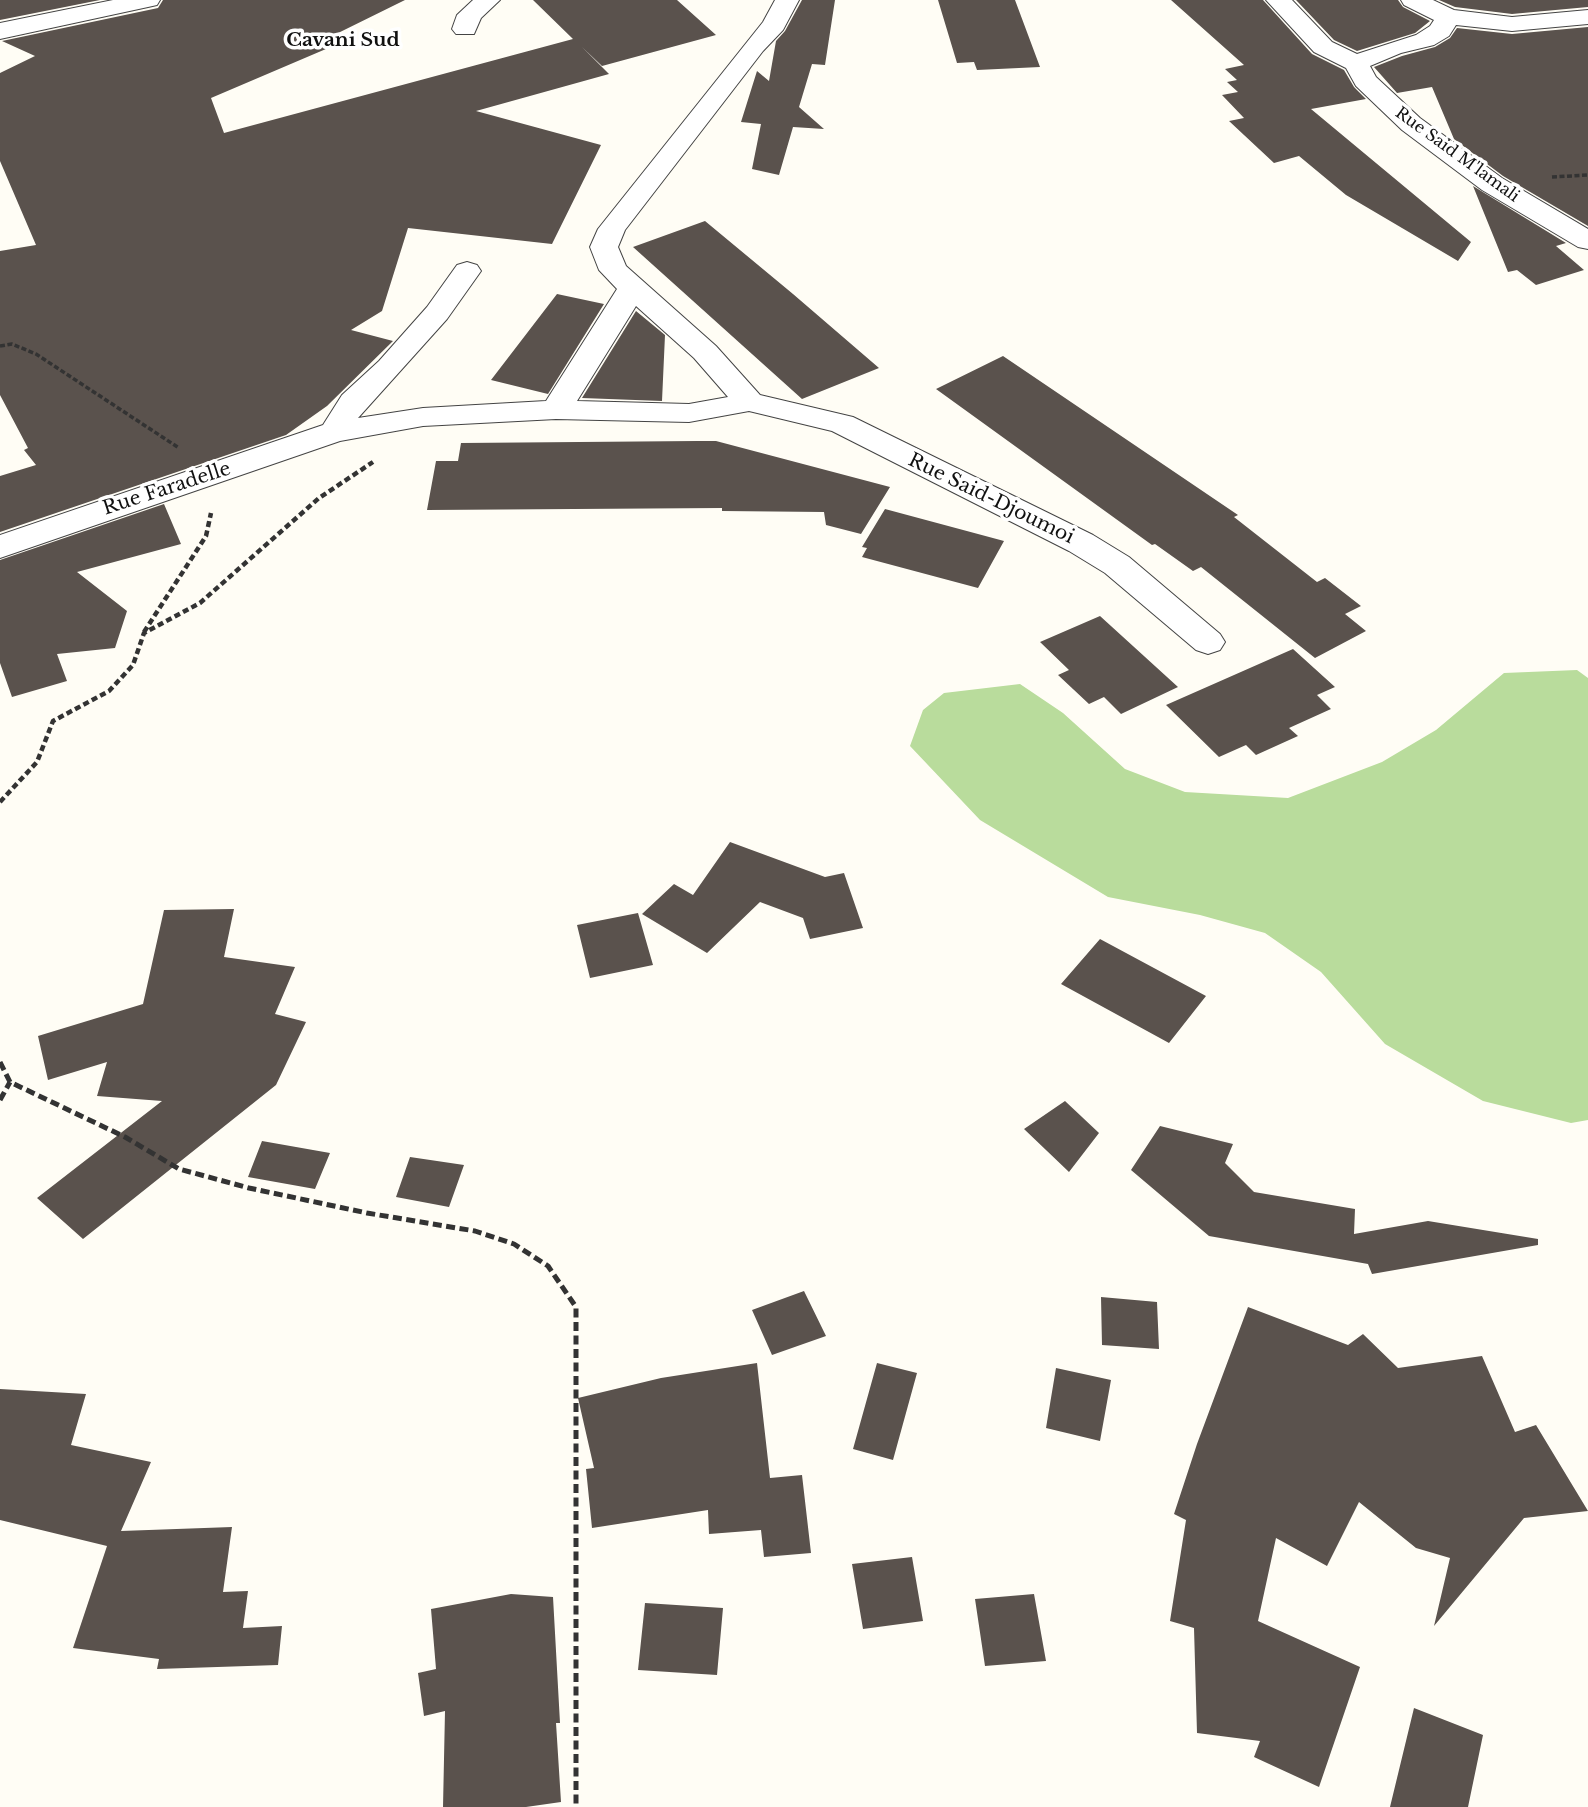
<!DOCTYPE html>
<html>
<head>
<meta charset="utf-8">
<style>
  body { margin:0 }
  canvas { display:block; background:#fffdf5 }
</style>
</head>
<body>
<canvas width="1588" height="1807"></canvas>
<script>
const c = document.querySelector('canvas').getContext('2d');
c.lineJoin = 'round';
function paint(path, color) { c.fillStyle = color; c.fill(path, 'evenodd'); }
const toPath = rows => new Path2D(rows.map(r => 'M' + r).join(''));
function trace(path, color, width, dash) { c.strokeStyle = color; c.lineWidth = width; c.lineCap = dash ? 'butt' : 'round'; c.setLineDash(dash || []); c.stroke(path); }
function label(font, color, halo, rows, align = 'center') {
  c.font = font + ' "Libre Baskerville",serif'; c.lineWidth = 7; c.setLineDash([]); c.textBaseline = 'middle'; c.strokeStyle = halo; c.fillStyle = color; for (const [text, x, y, turn = 0] of rows) {
    c.save(); c.translate(x, y); c.rotate((+turn || 0) * Math.PI / 180); c.textAlign = isNaN(turn) ? turn : align; if (halo) c.strokeText(text, 0, 0); c.fillText(text, 0, 0); c.restore();
  }
}
paint(toPath([
  [1577,670,1588,678,1588,1120,1571,1123,1483,1101,1385,1044,1321,972,1265,933,1200,915,1108,897,980,820,910,746,923,710,944,693,1020,684,1063,713,1125,769,1185,792,1288,798,1382,762,1436,730,1504,673]
]), '#b9dc9c');
paint(toPath([
  [0,0,100,0,0,20],
  [163,0,405,0,330,37,340,43,211,98,224,133,573,39,533,0,677,0,716,35,602,66,582,47,609,74,476,111,601,145,552,244,408,228,382,311,351,330,393,341,327,406,286,435,0,532,0,476,36,465,24,450,28,448,0,395,0,251,36,245,0,161,0,73,35,56,2,41,158,8],
  [802,0,835,0,825,65,812,64,799,107,824,129,793,127,779,175,752,169,761,124,741,122,757,71,769,81,776,41,785,31],
  [938,0,1015,0,1040,67,977,70,974,62,957,63],
  [1171,0,1263,0,1312,54,1344,70,1354,87,1366,99,1311,109,1471,242,1458,261,1346,195,1299,156,1274,163,1229,121,1244,118,1222,95,1238,92,1227,82,1237,80,1225,69,1244,65],
  [1296,0,1398,0,1403,7,1430,21,1415,33,1357,51,1334,40],
  [1439,0,1588,0,1588,7,1512,14,1455,7],
  [1588,27,1588,226,1503,176,1454,139,1432,87,1397,93,1374,67,1402,56,1435,47,1450,38,1457,28,1512,34],
  [1473,186,1566,243,1556,246,1584,270,1536,285,1517,270,1508,272],
  [705,221,793,294,879,368,802,399,633,247],
  [557,294,604,304,548,394,491,380],
  [636,311,665,335,662,401,582,398],
  [1003,356,1238,515,1234,517,1317,582,1325,578,1361,606,1345,614,1366,631,1315,658,1201,567,1193,571,1155,544,1152,545,936,389],
  [697,441,716,441,890,487,861,534,826,525,824,512,722,511,722,508,427,510,436,461,458,461,461,443],
  [164,504,181,544,77,572,127,611,115,648,57,654,67,681,12,697,0,663,0,560],
  [885,509,1004,541,978,588,862,557,867,548,862,547],
  [1100,616,1178,687,1121,714,1104,697,1089,704,1058,675,1069,670,1040,642],
  [1293,649,1335,687,1317,695,1331,709,1289,728,1298,736,1256,755,1246,745,1219,757,1166,705],
  [730,842,825,877,844,873,863,928,810,939,803,918,760,902,707,953,642,914,674,884,693,895],
  [234,909,224,957,295,967,275,1014,306,1022,276,1085,83,1239,37,1198,162,1101,97,1096,107,1062,48,1080,38,1036,143,1004,164,910],
  [638,913,653,965,590,978,577,925],
  [1100,939,1206,996,1169,1043,1061,984],
  [1065,1101,1099,1133,1069,1172,1024,1129],
  [1160,1126,1233,1144,1225,1163,1254,1192,1355,1209,1354,1234,1428,1221,1538,1239,1538,1245,1372,1274,1368,1264,1209,1236,1131,1170],
  [262,1141,330,1153,315,1189,248,1177],
  [410,1157,464,1165,449,1207,396,1197],
  [804,1291,826,1336,772,1355,752,1310],
  [1101,1297,1157,1302,1159,1349,1102,1345],
  [1248,1307,1348,1345,1363,1334,1398,1368,1482,1356,1515,1432,1536,1425,1588,1511,1524,1518,1434,1626,1450,1558,1416,1548,1359,1502,1327,1566,1276,1538,1258,1621,1360,1667,1319,1787,1254,1757,1260,1741,1197,1733,1194,1628,1170,1621,1186,1520,1174,1514,1197,1444],
  [757,1363,770,1478,802,1475,811,1553,764,1557,761,1530,709,1534,708,1510,592,1528,586,1469,594,1468,578,1398,661,1378],
  [877,1363,917,1373,893,1460,853,1449],
  [1056,1368,1111,1380,1100,1441,1046,1428],
  [0,1389,86,1394,71,1445,151,1462,121,1531,232,1527,223,1592,248,1591,243,1628,282,1626,278,1665,157,1669,159,1659,73,1648,107,1546,0,1520],
  [912,1557,923,1621,863,1629,852,1564],
  [511,1594,553,1597,560,1723,556,1723,561,1802,526,1807,443,1807,445,1711,424,1716,418,1673,436,1669,431,1609],
  [1034,1594,1046,1661,985,1666,975,1599],
  [645,1603,723,1608,717,1675,638,1670],
  [1414,1708,1483,1735,1468,1807,1390,1807]
]), '#5a524d');
const minor = toPath([
  [113,0,160,0,157,5,148,7,0,39,0,23,113,0],
  [473,0,500,0,481,18,474,34,456,34,452,29,457,15,473,0],
  [775,0,799,0,783,30,763,51,625,230,618,247,626,266,716,346,760,395,853,417,1093,535,1129,557,1220,634,1225,642,1220,650,1208,654,1196,650,1105,573,1069,551,832,431,749,411,689,422,556,419,423,426,340,441,0,558,0,535,323,425,342,395,379,361,427,307,457,265,467,262,477,265,481,271,447,319,358,418,423,408,546,401,617,289,599,270,590,247,598,229,763,22,775,0],
  [636,306,694,358,728,397,689,404,577,401,636,306],
  [1266,0,1292,0,1332,42,1357,54,1416,35,1430,26,1434,20,1404,5,1401,0,1433,0,1454,10,1512,17,1588,10,1588,24,1512,31,1456,25,1449,36,1434,45,1401,53,1370,66,1376,77,1420,118,1502,178,1588,229,1588,249,1578,247,1482,190,1402,130,1356,86,1346,68,1314,52,1266,0]
]);
trace(minor, '#444', 2);
trace(toPath([
  [1552,177,1588,175],
  [0,346,12,344,36,354,179,448]
]), '#333', 3.5, [5, 2.5]);
trace(toPath([
  [144,632,206,536,211,513],
  [0,802,37,762,53,721,109,691,133,665,144,633,200,603,319,498,373,462]
]), '#333', 4.5, [6, 3.5]);
trace(toPath([
  [0,1062,10,1082,125,1137,179,1169,249,1188,367,1213,475,1231,514,1244,548,1266,576,1307,576,1807],
  [0,1100,10,1082]
]), '#333', 5, [9, 4.5]);
paint(minor, '#fff');
label('16px', '#111', '#fff', [
  ["Rue Said M'lamali",1457,155,36]
]);
label('bold 19px', '#111', '#fff', [
  ["Cavani Sud",343,41]
]);
label('19px', '#111', '#fff', [
  ["Rue Faradelle",167,489,-18],
  ["Rue Said-Djoumoi",991,499,26]
]);
</script>
</body>
</html>
